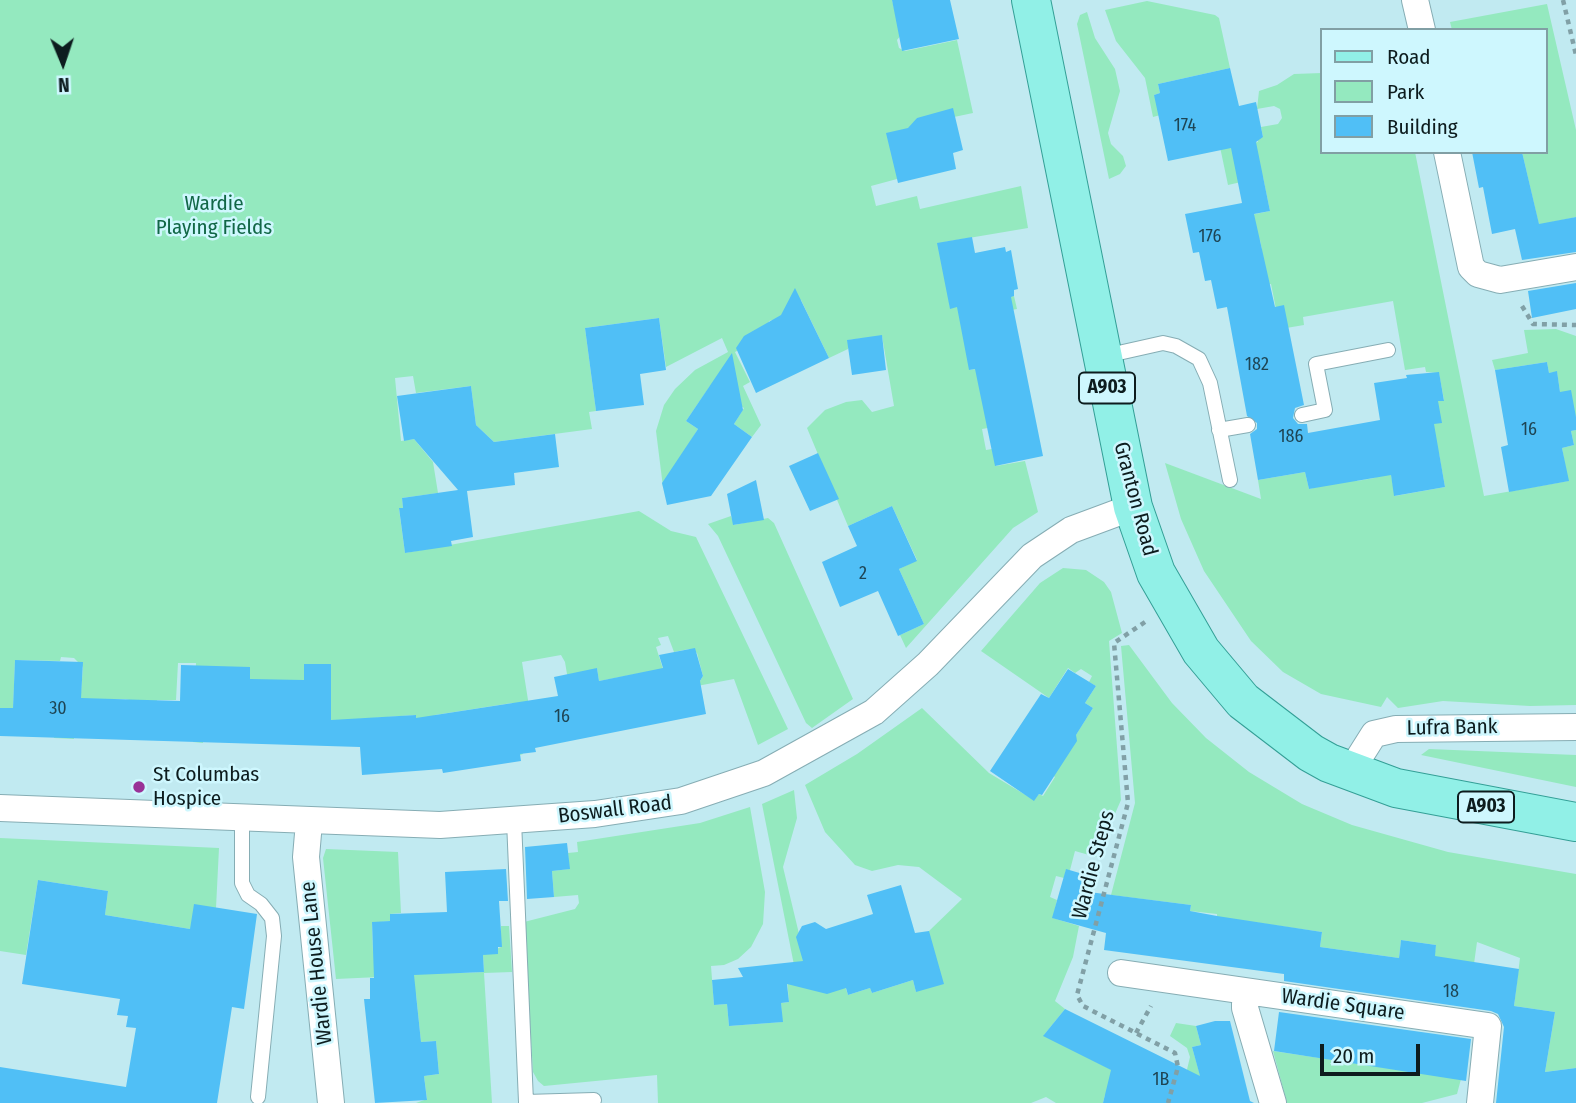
<!DOCTYPE html>
<html>
<head>
<meta charset="utf-8">
<style>
  body { margin:0 }
  #map { position:relative; width:1576px; height:1103px; overflow:hidden; background:#c1eaf1; font-family:"Fira Sans Condensed",sans-serif }
  canvas { display:block }
  .legend { position:absolute; left:1320px; top:28px; width:228px; height:126px; box-sizing:border-box; background:#cef7fe; border:2px solid #819fa4; margin:0; padding:9px 12px; list-style:none; font-size:21px; color:#0d1c1e }
  .legend li { display:flex; align-items:center; gap:14px; height:35px }
  .legend b { width:35px; border:2px solid #819fa4 }
  .north { position:absolute; left:28px; top:28px; width:70px; height:70px; -webkit-text-stroke:5px #cef7fe; paint-order:stroke; rotate:178deg; font-size:19px; font-weight:700; line-height:28px; text-align:center; color:#0d1c1e }
  .north::after { content:''; display:block; margin:auto; width:24px; height:32px; background:#0d1c1e; clip-path:polygon(50% 0,100% 100%,50% 72%,0 100%) }
  .scale { position:absolute; left:1320px; top:1044px; width:100px; height:32px; box-sizing:border-box; border:4px solid #0d1c1e; border-top:0; padding-left:9px; font-size:21px; line-height:24px; white-space:nowrap; color:#0d1c1e; -webkit-text-stroke:5px #cef7fe; paint-order:stroke }
</style>
</head>
<body>
<div id="map">
<canvas width="1576" height="1103"></canvas>
<ul class="legend">
<li><b style="height:9px;background:#91f0e7"></b>Road</li>
<li><b style="height:19px;background:#94e9bf"></b>Park</li>
<li><b style="height:19px;background:#50bff6"></b>Building</li>
</ul>
<div class="north">N</div>
<div class="scale">20 m</div>
</div>
<script>
const c = document.querySelector('canvas').getContext('2d');
c.lineJoin = 'round';
function paint(path, color) { c.fillStyle = color; c.fill(path, 'evenodd'); }
const toPath = rows => new Path2D(rows.map(r => 'M' + r).join(''));
function trace(path, color, width, dash) { c.strokeStyle = color; c.lineWidth = width; c.lineCap = dash ? 'butt' : 'round'; c.setLineDash(dash || []); c.stroke(path); }
function label(font, color, halo, rows, align = 'center') {
  c.font = font + ' "Fira Sans Condensed",sans-serif'; c.lineWidth = 5; c.setLineDash([]); c.textBaseline = 'middle'; c.strokeStyle = halo; c.fillStyle = color; for (const [text, x, y, turn = 0] of rows) {
    c.save(); c.translate(x, y); c.rotate((+turn || 0) * Math.PI / 180); c.textAlign = isNaN(turn) ? turn : align; if (halo) c.strokeText(text, 0, 0); c.fillText(text, 0, 0); c.restore();
  }
}
paint(toPath([
  [0,0,892,0,901,35,897,40,899,48,905,51,957,40,973,113,954,117,917,118,897,179,871,186,876,206,917,196,920,209,1021,186,1028,228,945,242,950,308,1014,296,1017,309,1000,312,969,370,976,369,988,428,982,429,986,450,992,449,996,466,1025,461,1038,512,1013,528,906,648,900,635,924,624,899,569,917,560,892,506,848,526,807,428,825,410,846,402,862,400,872,412,894,406,882,336,848,340,848,349,829,358,801,300,796,299,788,316,769,321,767,335,735,352,750,382,743,386,761,425,752,437,734,424,744,408,710,386,686,421,698,429,663,487,656,431,664,405,675,389,695,370,728,352,722,338,666,367,659,318,585,328,596,411,589,412,592,429,494,442,476,425,471,386,416,393,413,376,395,378,401,441,414,439,433,462,438,493,402,498,403,508,399,509,405,553,639,511,671,531,696,537,788,729,758,745,734,679,697,686,703,676,697,653,689,649,674,652,668,636,658,638,661,645,656,647,663,669,599,681,597,668,569,686,565,662,561,655,522,662,531,719,517,721,523,754,520,755,512,703,435,715,418,735,415,715,331,721,331,664,305,664,304,680,204,688,203,743,193,742,196,663,178,663,176,700,157,700,156,706,125,699,105,699,103,737,74,723,74,739,54,738,55,720,81,692,83,667,74,658,61,657,60,661,15,660,12,736,0,736],
  [1147,1,1215,15,1219,18,1230,68,1158,84,1160,93,1154,95,1164,114,1153,117,1145,78,1116,41,1105,10],
  [1547,4,1576,130,1576,217,1539,225,1522,152,1546,152,1546,30,1452,30,1450,22],
  [1087,12,1095,38,1115,69,1120,91,1108,133,1111,144,1123,156,1126,166,1120,174,1109,179,1077,24,1080,15],
  [1322,73,1322,152,1415,152,1484,496,1568,481,1562,448,1574,445,1571,431,1576,430,1576,705,1530,706,1443,701,1398,708,1387,697,1381,707,1321,694,1283,672,1251,641,1204,571,1181,519,1165,463,1261,499,1258,480,1305,472,1309,489,1356,478,1357,481,1374,478,1390,470,1395,496,1445,487,1439,454,1429,425,1438,401,1444,400,1439,373,1426,372,1425,367,1405,370,1393,301,1303,317,1304,325,1233,337,1277,314,1271,284,1255,287,1262,250,1260,240,1226,220,1270,211,1263,177,1228,185,1220,147,1258,142,1257,138,1263,137,1261,127,1278,124,1282,118,1280,109,1274,106,1257,109,1259,91,1277,85,1294,74],
  [1556,329,1576,336,1576,417,1560,392,1557,372,1549,373,1547,362,1495,370,1492,360,1528,353,1524,330],
  [731,516,734,525,768,518,774,523,853,699,812,728,806,723,718,536,708,524],
  [1063,568,1086,570,1104,582,1111,592,1122,633,1109,641,1121,800,1096,857,1075,851,1070,870,1066,870,1064,878,1056,876,1050,897,1057,900,1053,918,1079,926,1073,957,1055,1001,1065,1009,1044,1035,1126,1077,1105,1095,1103,1103,1056,1103,1046,1097,1031,1103,658,1103,657,1075,544,1086,538,1081,533,1072,524,922,575,909,579,903,578,895,554,897,552,871,569,869,568,853,578,852,577,842,700,823,750,807,765,892,763,924,751,947,738,959,724,965,711,966,714,1005,727,1004,729,1026,782,1022,781,1003,789,1002,787,979,794,965,762,804,794,790,797,818,783,867,800,938,843,980,848,995,870,988,872,993,913,980,916,992,929,931,962,899,919,867,898,865,872,871,855,865,825,832,805,785,857,754,922,708,989,773,1034,800,1039,794,1043,796,1055,777,1051,774,1093,708,1085,703,1096,686,1089,682,1092,676,1081,669,1075,673,1068,668,1049,698,981,651,1040,583],
  [1129,645,1172,703,1206,738,1249,772,1302,804,1352,825,1448,852,1576,874,1576,1068,1545,1072,1555,1012,1514,1006,1520,958,1477,942,1473,971,1433,965,1436,945,1401,940,1399,958,1320,947,1322,932,1217,917,1217,914,1190,911,1191,905,1111,895,1135,803,1121,646],
  [1429,749,1576,755,1576,787,1421,755],
  [0,838,219,848,216,908,190,929,105,915,108,891,38,880,26,955,0,951],
  [326,849,398,852,401,913,390,914,390,921,372,923,373,952,399,951,462,973,484,972,483,955,501,947,501,926,509,926,512,972,484,973,492,1103,416,1103,427,1099,424,1076,439,1074,436,1041,421,1042,416,994,371,999,401,976,336,979,323,858],
  [1176,1023,1196,1026,1201,1045,1192,1047,1208,1103,1179,1103,1190,1057,1187,1048,1170,1036],
  [1273,1051,1461,1079,1457,1094,1422,1103,1287,1103]
]), '#94e9bf');
paint(toPath([
  [892,0,950,0,959,39,902,51],
  [1230,68,1239,106,1256,102,1263,137,1256,142,1270,211,1254,214,1275,307,1284,305,1304,405,1295,408,1293,418,1298,424,1307,424,1308,433,1380,420,1374,383,1407,378,1406,375,1439,372,1444,401,1438,401,1442,423,1434,424,1445,487,1394,496,1391,475,1309,489,1305,472,1258,480,1250,434,1257,429,1257,423,1247,416,1227,307,1217,309,1211,280,1205,281,1199,252,1193,253,1185,214,1242,203,1231,148,1168,161,1154,95,1160,93,1158,84],
  [953,108,963,150,953,153,956,169,898,183,886,133,908,128,917,118],
  [1472,152,1522,152,1539,224,1576,217,1576,252,1522,260,1515,229,1492,234,1483,187,1479,188],
  [972,237,975,253,1005,247,1006,252,1011,250,1018,289,1014,290,1014,296,1011,297,1043,456,995,466,975,369,969,370,957,307,950,309,937,243],
  [1576,283,1576,309,1532,318,1528,291],
  [795,288,829,358,756,393,736,348,744,336,781,315],
  [659,318,666,370,640,374,644,405,596,411,585,328],
  [882,335,886,370,852,375,847,340],
  [732,353,743,410,734,424,752,437,711,496,667,505,662,483,698,429,686,421],
  [1547,362,1549,373,1557,371,1560,392,1571,390,1576,417,1576,430,1571,431,1574,445,1562,448,1569,481,1509,492,1501,447,1508,445,1495,370],
  [471,386,476,425,494,442,555,434,559,467,514,473,515,485,467,491,473,537,451,541,452,546,405,553,399,508,403,508,402,498,458,490,414,439,404,441,397,396],
  [818,453,839,499,810,511,789,466],
  [756,480,764,520,733,525,727,494],
  [892,506,917,561,899,569,924,624,898,636,878,591,840,607,822,562,857,546,848,526],
  [695,648,703,676,700,681,706,714,535,748,536,752,520,754,521,761,443,773,442,769,362,775,360,747,0,736,0,708,13,708,15,660,83,662,81,698,180,701,181,665,250,667,250,679,304,680,304,664,331,664,331,720,416,715,416,718,558,696,554,677,597,668,599,681,663,668,659,655],
  [1068,669,1096,686,1085,703,1093,708,1076,735,1077,741,1042,795,1039,794,1034,801,990,771,1041,694,1049,698],
  [567,843,570,869,552,871,554,897,527,899,525,847],
  [506,869,508,901,499,901,502,947,498,947,498,954,483,955,484,972,414,975,421,1042,436,1041,439,1074,424,1076,427,1100,375,1103,364,999,370,999,370,978,374,978,372,922,390,921,390,914,447,912,445,872],
  [1066,869,1093,877,1089,892,1191,905,1190,911,1217,916,1322,932,1320,947,1399,958,1401,940,1436,945,1435,956,1519,969,1514,1006,1555,1012,1545,1072,1576,1068,1576,1103,1496,1103,1504,1027,1498,1014,1491,1011,1284,981,1284,974,1104,950,1106,933,1052,918],
  [38,880,108,891,105,915,190,929,194,904,257,914,244,1009,232,1007,217,1103,0,1103,0,1067,126,1087,136,1028,126,1027,128,1016,117,1015,120,999,22,984],
  [901,885,915,933,929,931,944,984,916,992,913,980,872,993,870,988,848,995,846,988,827,994,787,984,789,1002,781,1003,783,1022,729,1026,727,1004,714,1005,712,980,743,977,738,968,803,961,796,937,802,926,815,922,826,929,873,914,867,895],
  [1065,1009,1200,1076,1192,1047,1201,1045,1196,1026,1215,1021,1230,1021,1250,1101,1254,1103,1103,1103,1111,1070,1043,1036],
  [1279,1012,1471,1039,1466,1081,1274,1051]
]), '#50bff6');
const service = toPath([
  [1105,356,1163,343,1176,346,1199,359,1210,383,1230,480],
  [1302,415,1325,410,1316,364,1388,350],
  [1219,430,1248,425],
  [242,819,242,883,248,895,261,904,272,918,274,936,258,1097],
  [514,821,526,1102,594,1100]
]);
const minor = toPath([
  [1415,0,1422,30],
  [1447,152,1471,267,1478,274,1500,280,1576,267],
  [1350,772,1374,734,1396,729,1576,727],
  [0,808,440,825,595,814,681,801,764,773,874,712,928,664,1032,556,1071,530,1133,507],
  [309,822,306,857,331,1103],
  [1121,973,1488,1026,1480,1103],
  [1245,992,1245,1008,1273,1103]
]);
const primary = toPath([
  [1031,0,1133,507,1156,573,1201,651,1243,701,1311,753,1329,763,1396,788,1576,822]
]);
trace(service, '#86adb4', 16);
trace(minor, '#86adb4', 28);
trace(primary, '#339f96', 40);
trace(toPath([
  [1563,0,1576,55],
  [1522,306,1533,324,1576,325],
  [1145,622,1114,643,1128,803,1077,995,1083,1006,1175,1053,1178,1067,1168,1103],
  [1136,1033,1151,1006]
]), '#81a0a6', 4.5, [5, 5]);
trace(service, '#fff', 14);
trace(minor, '#fff', 26);
trace(primary, '#91f0e7', 38);
for (const [x, y, r, color] of [
  [139,787,7,"#993297"]
]) { const dot = new Path2D(); dot.arc(x, y, r, 0, 2 * Math.PI); c.fillStyle = color; c.fill(dot); trace(dot, '#cef7fe', 2.5); }
label('18px', '#1e4554', null, [
  ["174",1185,126],
  ["176",1210,237],
  ["182",1257,365],
  ["16",1529,430],
  ["186",1291,437],
  ["2",863,574],
  ["30",58,709],
  ["16",562,717],
  ["18",1451,992],
  ["1B",1161,1080]
]);
for (const [x, y, w] of [
  [1107,388,56],
  [1486,807,56]
]) { const box = new Path2D(); box.roundRect(x - w / 2, y - 15.5, w, 31, 5); c.fillStyle = '#cef7fe'; c.fill(box); trace(box, '#0d1c1e', 2); }
label('bold 19px', '#0d1c1e', null, [
  ["A903",1107,388],
  ["A903",1486,807]
]);
label('21px', '#116746', '#cef7fe', [
  ["Wardie",214,204],
  ["Playing Fields",214,228]
]);
label('21px', '#0d1c1e', '#cef7fe', [
  ["Granton Road",1135,499,75],
  ["Lufra Bank",1452,728,-1],
  ["Boswall Road",615,810,-7],
  ["Wardie Steps",1094,865,-75],
  ["Wardie House Lane",317,963,-96],
  ["Wardie Square",1343,1005,8]
]);
label('21px', '#0d1c1e', '#cef7fe', [
  ["St Columbas",153,775],
  ["Hospice",153,799]
], 'left');
</script>
</body>
</html>
